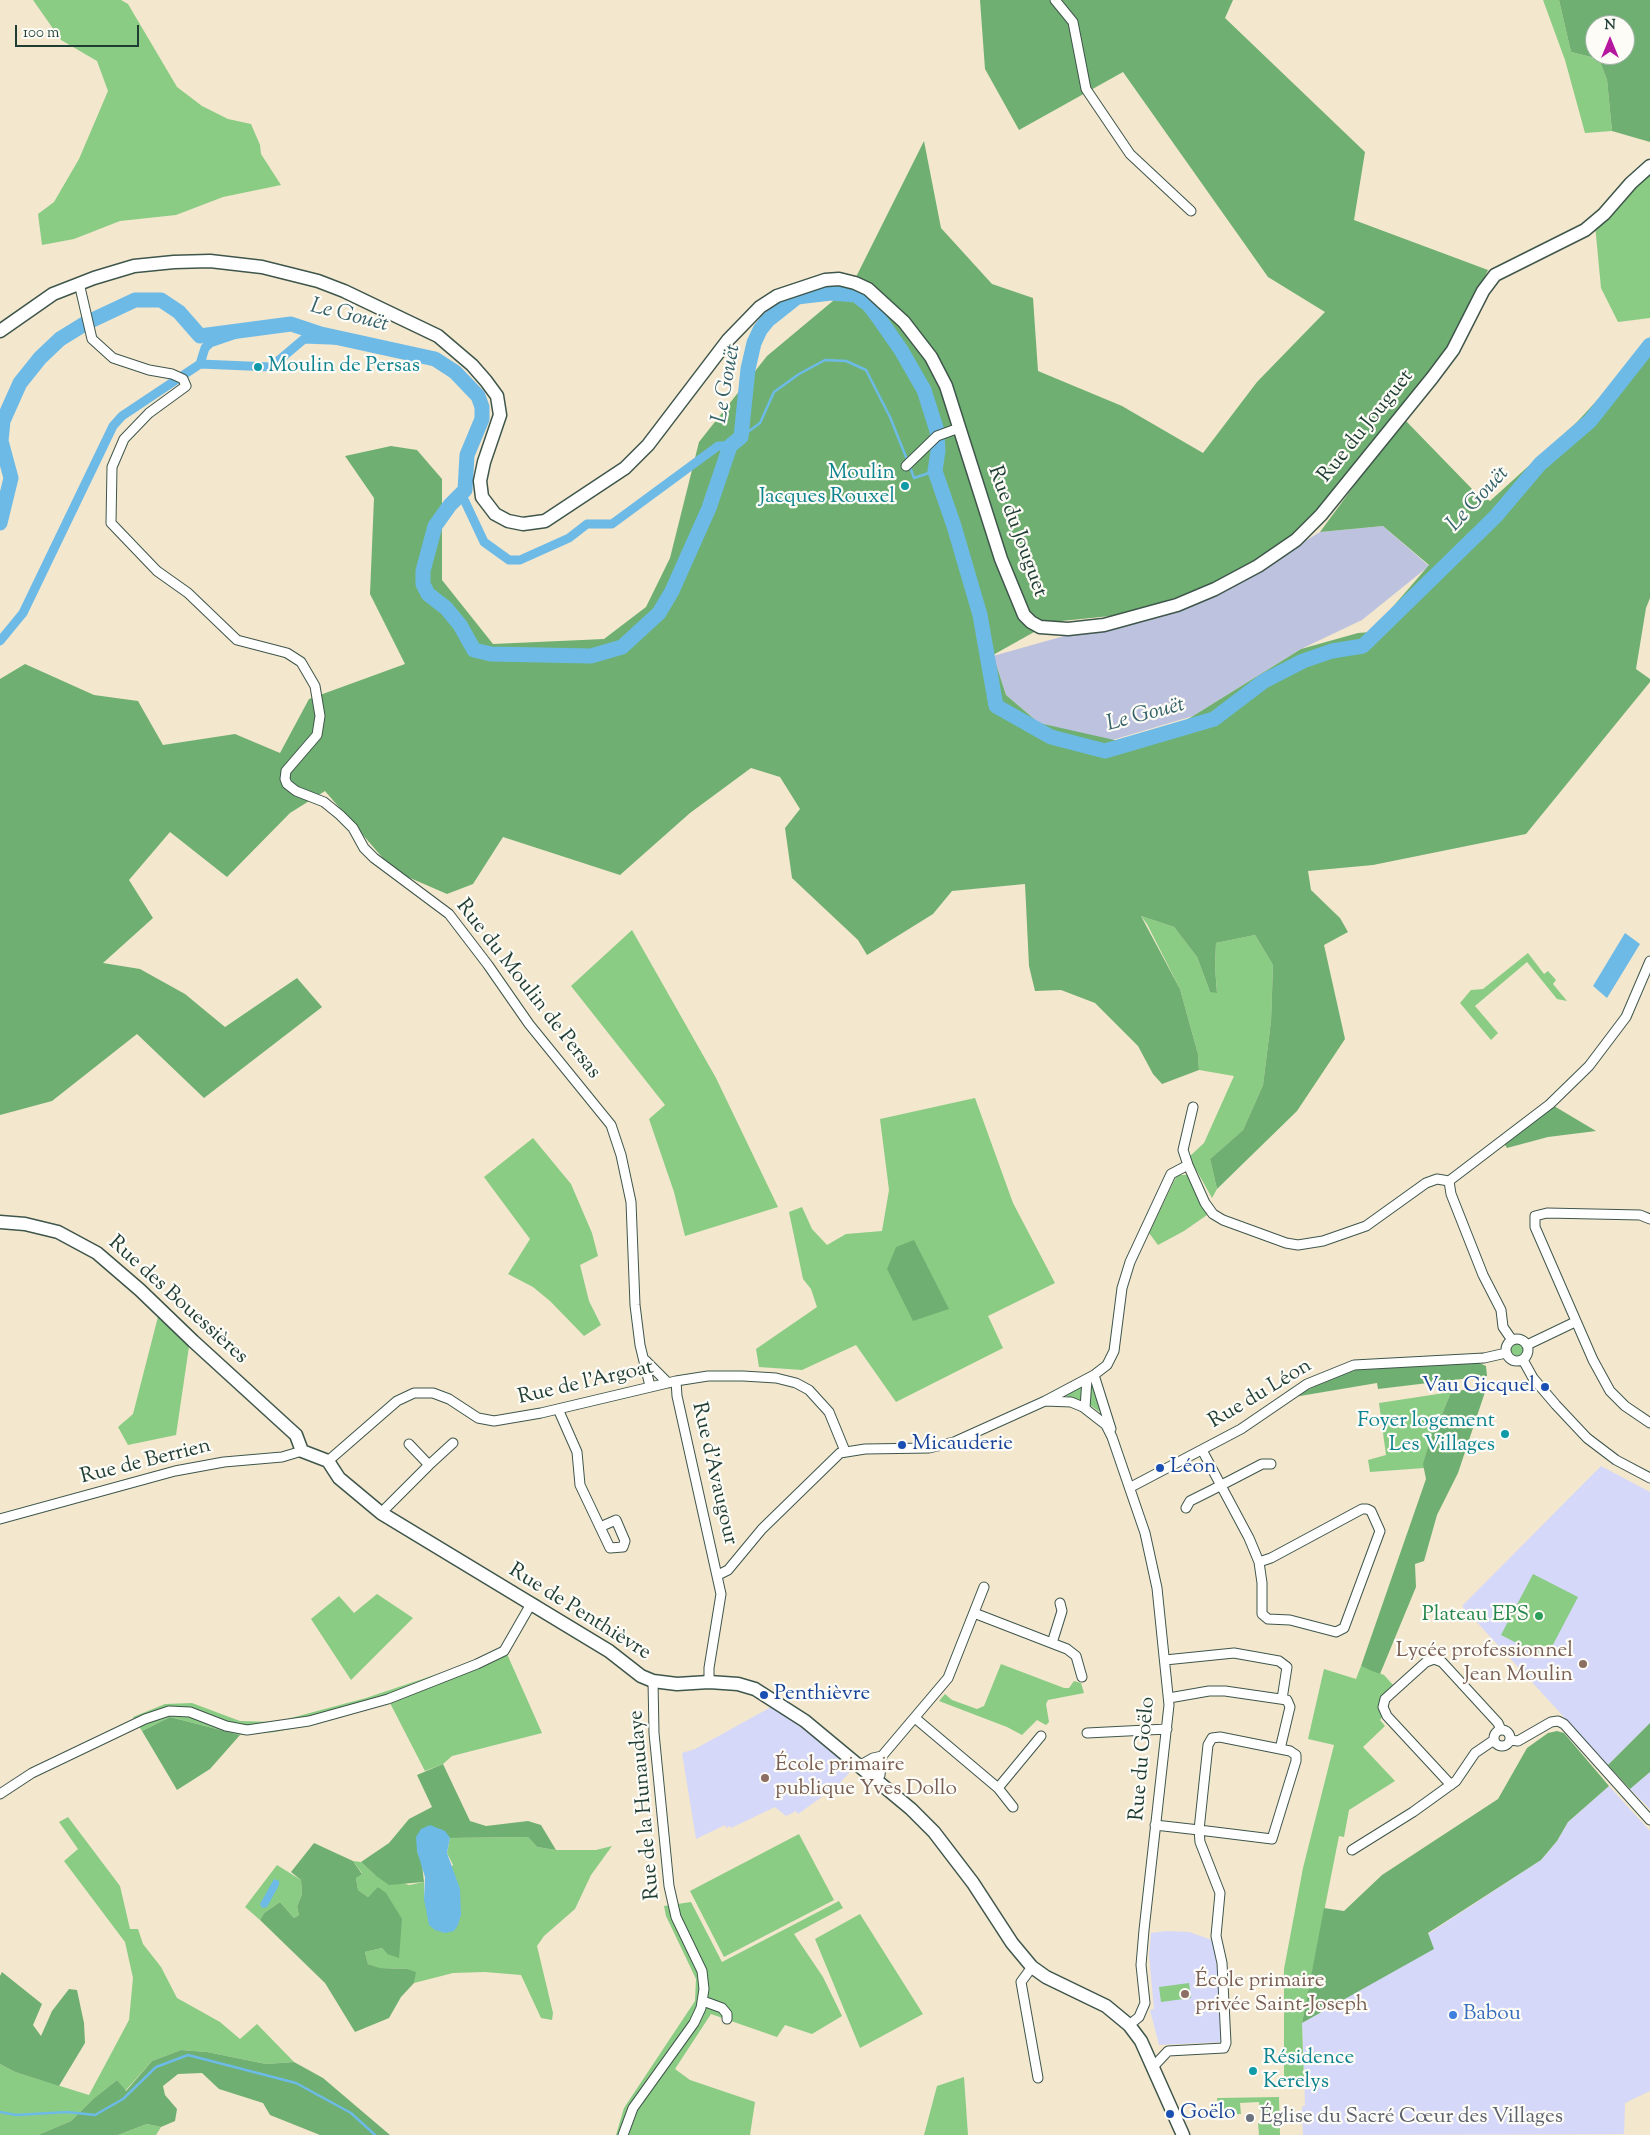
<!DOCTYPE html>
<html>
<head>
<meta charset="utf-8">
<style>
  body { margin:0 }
  #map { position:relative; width:1650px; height:2135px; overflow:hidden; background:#f3e7ce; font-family:"Sorts Mill Goudy",serif }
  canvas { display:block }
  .north { position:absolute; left:1585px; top:15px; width:50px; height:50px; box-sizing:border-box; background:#fdfcf7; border:1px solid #a4b0a9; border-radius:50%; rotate:0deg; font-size:14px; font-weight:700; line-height:20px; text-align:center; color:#1f3d34 }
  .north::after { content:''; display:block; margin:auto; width:18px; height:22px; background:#b5179e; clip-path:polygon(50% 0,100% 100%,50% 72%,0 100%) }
  .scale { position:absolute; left:15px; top:25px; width:124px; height:22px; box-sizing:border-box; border:2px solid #1f3d34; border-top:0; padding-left:6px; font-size:15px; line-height:18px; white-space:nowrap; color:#1f3d34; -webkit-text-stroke:4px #fdfcf7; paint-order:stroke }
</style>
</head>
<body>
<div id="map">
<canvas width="1650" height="2135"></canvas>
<div class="north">N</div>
<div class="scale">100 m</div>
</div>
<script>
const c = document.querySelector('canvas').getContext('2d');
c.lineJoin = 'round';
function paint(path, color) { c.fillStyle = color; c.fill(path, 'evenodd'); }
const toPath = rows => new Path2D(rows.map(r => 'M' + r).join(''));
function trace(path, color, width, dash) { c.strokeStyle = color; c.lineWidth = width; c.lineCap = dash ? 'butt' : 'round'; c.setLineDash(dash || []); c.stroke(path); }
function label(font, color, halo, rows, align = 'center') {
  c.font = font + ' "Sorts Mill Goudy",serif'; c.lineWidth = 4.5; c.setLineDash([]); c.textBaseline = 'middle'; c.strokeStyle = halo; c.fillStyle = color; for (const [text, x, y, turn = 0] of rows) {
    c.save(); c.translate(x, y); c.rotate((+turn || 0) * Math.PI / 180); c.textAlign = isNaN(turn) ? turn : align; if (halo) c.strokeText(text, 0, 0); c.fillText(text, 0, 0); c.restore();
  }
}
paint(toPath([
  [1601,1466,1650,1492,1650,1723,1608,1765,1462,1606],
  [771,1707,805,1730,852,1770,837,1786,798,1814,796,1811,786,1816,775,1807,731,1828,730,1826,726,1828,725,1825,696,1839,682,1753,695,1749],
  [1650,1772,1650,1809,1630,1789],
  [1609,1786,1650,1831,1650,2091,1625,2103,1624,2134,1303,2135,1302,2107,1305,2105,1302,2023,1433,1949,1428,1934,1541,1860,1557,1841,1568,1822],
  [1166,1931,1189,1932,1212,1940,1216,1952,1221,2042,1159,2045,1150,2010,1154,2009,1149,1955,1151,1933]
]), '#d5d8f9');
paint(toPath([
  [1383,526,1429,566,1362,620,1301,649,1193,716,1109,741,1039,723,1006,695,993,656,1089,629,1152,618,1216,595,1320,532]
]), '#bdc3de');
paint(toPath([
  [33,0,121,0,128,4,177,87,202,106,228,119,251,124,260,145,261,154,281,185,223,197,176,215,120,221,74,239,42,245,38,214,54,202,79,159,108,91,97,61,61,40],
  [1543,0,1559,0,1571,52,1599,59,1607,80,1612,131,1585,133,1565,60],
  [1650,163,1650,318,1618,322,1601,288,1594,214,1624,180],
  [1141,916,1174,927,1197,957,1210,992,1217,992,1215,967,1216,943,1255,935,1273,965,1271,1021,1263,1085,1243,1130,1210,1159,1217,1189,1212,1198,1189,1157,1204,1143,1234,1076,1199,1070,1198,1054,1180,989,1147,924],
  [632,930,716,1078,778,1207,685,1236,674,1192,649,1119,665,1105,571,986],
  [1528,953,1544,974,1548,971,1556,980,1553,984,1567,1001,1557,999,1527,962,1475,1006,1498,1033,1491,1040,1460,1003,1471,990,1483,989],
  [975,1098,1013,1203,1055,1283,988,1316,1003,1348,896,1402,856,1345,802,1370,759,1367,756,1349,817,1307,811,1289,803,1279,789,1212,802,1207,812,1229,827,1245,846,1234,882,1231,889,1190,880,1119],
  [533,1138,571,1184,592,1233,598,1256,580,1265,589,1301,601,1325,584,1336,550,1301,533,1287,508,1274,530,1239,484,1177],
  [1177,1175,1187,1175,1207,1215,1184,1231,1158,1245,1149,1233],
  [161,1305,191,1333,176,1435,128,1445,118,1427,133,1414],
  '1511 1350a6 6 0 1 1 12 0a6 6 0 1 1-12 0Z',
  [1089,1382,1092,1382,1094,1387,1101,1413,1090,1405],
  [1081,1386,1083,1401,1065,1396,1064,1394],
  [1451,1392,1440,1419,1435,1424,1424,1468,1370,1472,1368,1460,1386,1455,1379,1403],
  [1533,1574,1578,1597,1546,1658,1501,1635],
  [377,1594,413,1618,351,1680,311,1619,339,1596,354,1613],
  [532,1596,540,1600,507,1654,542,1733,452,1756,443,1764,425,1771,390,1703,310,1725,275,1732,240,1735,170,1717,142,1731,133,1717,165,1704,192,1703,240,1721,276,1722,366,1698,470,1663,501,1647],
  [1001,1664,1064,1688,1069,1688,1074,1681,1081,1683,1084,1693,1048,1700,1046,1704,1049,1722,1046,1725,1037,1720,1022,1735,1007,1727,939,1701,945,1694,952,1700,977,1709,984,1706],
  [1361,1666,1384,1675,1394,1686,1383,1716,1380,1720,1385,1726,1363,1747,1395,1781,1349,1810,1344,1837,1339,1836,1302,2023,1304,2081,1284,2082,1284,1969,1303,1868,1334,1745,1308,1739,1324,1669,1356,1679],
  [68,1817,120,1886,130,1929,138,1929,143,1944,161,1967,177,1998,220,2022,240,2039,257,2024,294,2062,266,2064,207,2052,181,2050,152,2061,125,2091,117,2080,93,2099,71,2121,38,2135,0,2135,0,2064,15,2072,89,2095,129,2020,133,1978,125,1942,64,1861,78,1849,59,1822],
  [799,1834,834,1900,724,1957,690,1891],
  [528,1837,537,1847,556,1850,596,1850,612,1846,591,1875,575,1909,544,1936,537,1946,553,2013,552,2020,541,2018,521,1975,485,1972,453,1973,414,1983,415,1972,408,1969,379,1968,368,1964,365,1952,382,1948,387,1954,379,1887,368,1897,358,1890,356,1878,362,1873,353,1861,361,1862,375,1875,409,1885,424,1882,424,1899,453,1865,447,1853,450,1838],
  [277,1865,301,1880,302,1894,297,1907,299,1915,294,1918,280,1902,264,1913,260,1920,245,1907],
  [839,1901,843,1908,794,1934,823,1977,842,2016,812,2034,785,2025,777,2037,711,2014,675,2069,690,2080,755,2102,750,2135,616,2135,624,2108,695,2001,696,1979,666,1916,664,1906,691,1902,722,1962],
  [860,1914,923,2014,860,2048,815,1939],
  [1189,1983,1191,1998,1161,2002,1159,1987],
  [964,2077,968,2135,924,2135,937,2086],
  [1279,2097,1280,2135,1259,2135,1258,2123,1270,2122,1269,2112,1260,2113,1259,2102,1240,2103,1241,2114,1230,2114,1230,2111,1218,2112,1217,2098],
  [147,2124,161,2127,156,2135,118,2135]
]), '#8acc84');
paint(toPath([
  [980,0,1233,0,1225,18,1365,152,1354,220,1488,270,1450,349,1293,538,1217,585,1120,615,1052,622,993,655,1006,695,1039,723,1141,746,1193,716,1301,649,1358,633,1371,632,1429,565,1383,526,1320,532,1395,430,1406,421,1473,490,1490,501,1577,422,1650,343,1650,598,1646,608,1636,669,1650,679,1650,682,1526,834,1373,865,1308,871,1311,890,1340,918,1348,932,1324,945,1345,1039,1297,1111,1217,1189,1210,1159,1243,1130,1263,1085,1271,1021,1273,965,1255,935,1216,943,1215,967,1217,993,1210,992,1197,957,1174,927,1141,916,1180,989,1198,1054,1199,1070,1162,1084,1153,1074,1138,1046,1095,1003,1061,990,1035,991,1029,966,1025,884,952,891,933,914,867,955,858,940,792,878,785,828,800,809,780,777,751,768,690,813,620,875,503,837,473,884,447,894,394,871,325,791,290,813,227,877,170,832,129,880,153,918,103,963,140,969,185,994,225,1027,297,978,322,1007,204,1098,137,1034,52,1101,0,1115,0,679,25,664,94,695,138,701,163,745,235,734,280,753,309,699,405,664,370,594,374,498,345,456,391,446,417,450,442,479,442,580,493,644,604,639,646,607,670,558,699,442,767,356,852,285,924,141,941,228,992,284,1033,298,1038,371,1122,406,1203,453,1257,382,1325,312,1268,277,1123,72,1019,130,985,69],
  [1559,0,1650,0,1650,142,1612,131,1607,80,1599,59,1571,52],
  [1595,25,1625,25,1625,55,1595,55],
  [1554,1106,1596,1131,1548,1137,1507,1148,1500,1137,1518,1132],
  [914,1240,949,1309,913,1321,887,1269,896,1247],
  [1479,1363,1486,1366,1487,1376,1378,1389,1377,1383,1294,1397,1327,1380,1359,1369],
  [1487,1386,1458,1473,1437,1515,1424,1561,1415,1564,1416,1587,1380,1674,1372,1671,1361,1666,1426,1479,1423,1464,1435,1424,1440,1419,1451,1392],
  [170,1717,240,1735,210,1769,177,1790,142,1731],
  [1650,1723,1650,1772,1630,1789,1608,1765],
  [1557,1731,1564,1733,1609,1786,1568,1822,1557,1841,1541,1860,1428,1933,1434,1949,1302,2023,1324,1908,1344,1911,1382,1875,1498,1799,1527,1748,1548,1733],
  [443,1764,470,1821,486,1826,528,1821,541,1825,556,1850,537,1847,528,1837,450,1838,440,1829,417,1851,422,1864,424,1882,389,1885,375,1875,361,1862,389,1843,409,1819,432,1807,417,1775],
  [314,1843,353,1861,362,1874,356,1878,358,1890,368,1897,378,1887,386,1893,402,1919,399,1958,387,1954,382,1948,365,1952,368,1964,380,1968,408,1969,416,1972,414,1983,401,1997,389,2018,355,2032,325,1983,260,1920,264,1913,280,1902,294,1918,299,1915,297,1907,302,1894,301,1880,291,1872],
  [2,1972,42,2004,33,2025,41,2036,52,2011,69,1989,77,1990,84,2023,85,2043,59,2086,15,2072,0,2064,0,1976],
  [181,2050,207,2052,266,2064,294,2062,323,2078,390,2135,320,2135,270,2115,263,2103,219,2089,202,2073,178,2074,163,2086,165,2095,177,2109,175,2121,161,2127,147,2124,118,2135,38,2135,71,2121,93,2099,117,2080,126,2091,152,2061]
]), '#6fb072');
paint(toPath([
  [1625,933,1640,944,1607,998,1593,986],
  [430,1825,445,1831,450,1838,447,1853,460,1889,461,1915,458,1925,454,1931,445,1933,435,1930,429,1925,424,1899,425,1877,417,1851,416,1837,421,1829],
  [274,1879,279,1881,279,1885,267,1907,262,1908,260,1904]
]), '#6dbae7');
trace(toPath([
  [741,437,760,423,774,392,799,374,825,360,846,361,866,370,890,417,908,462],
  [910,467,914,478,935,471],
  [0,2112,16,2115,67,2112,95,2115,123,2099,156,2067,188,2055,296,2083,351,2113,375,2135]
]), '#6dbae7', 2.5);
trace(toPath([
  [200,364,271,367,304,339,355,341],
  [461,493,484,542,509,560,520,560,569,538,587,524,612,524,718,446,730,446],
  [0,641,23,613,113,426,122,416,200,364,205,348,210,343,254,328]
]), '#6dbae7', 9);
trace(toPath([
  [0,523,11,478,1,441,3,421,20,383,40,358,60,339,86,323,135,300,161,300,179,312,200,336,291,324,321,334,435,359,455,372,478,396,482,407,482,419,467,455,465,490,450,505,435,526,423,571,423,584,428,594,446,608,460,625,474,650,491,654,591,656,622,647,659,613,672,591,709,508,730,446,741,437,748,369,754,343,760,330,768,320,797,297,831,293,856,295,869,305,878,317,901,350,924,390,937,431,938,451,935,471,954,526,980,615,996,706,1051,737,1105,751,1214,719,1264,681,1303,661,1332,651,1363,646,1496,516,1540,464,1590,421,1650,345]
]), '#6dbae7', 15);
const street = toPath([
  [1055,0,1073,22,1086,89,1130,154,1191,211],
  [79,283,92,339,113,358,149,370,172,374,183,379,186,386,149,413,124,439,112,467,111,523,157,571,188,593,237,640,287,653,301,662,315,686,320,716,317,735,286,771,285,779,287,784,296,791,324,802,340,815,353,828,364,848,374,858,449,914,488,965,529,1024,611,1125,621,1155,631,1202,635,1305,640,1345,650,1386],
  [906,466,937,436,959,428],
  [1193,1107,1183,1150,1188,1165,1205,1203,1213,1214,1223,1220,1286,1243,1298,1245,1323,1241,1366,1226,1426,1183,1437,1179,1449,1181],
  [1449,1181,1550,1104,1589,1066,1626,1017,1650,961],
  [1449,1181,1451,1194,1483,1275,1501,1310,1503,1327,1512,1340],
  [1650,1219,1640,1215,1547,1213,1535,1216,1535,1227,1593,1360,1610,1391,1625,1406,1650,1423],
  '1506 1350a11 11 0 1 1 22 0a11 11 0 1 1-22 0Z',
  [1527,1345,1575,1322],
  [645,1360,668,1383],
  [1523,1360,1533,1378,1556,1405,1587,1438,1616,1460,1650,1478],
  [1094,1375,1111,1429],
  [676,1381,677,1396,721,1594,709,1668,709,1682],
  [1045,1401,1071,1402,1083,1407,1106,1425,1112,1437,1145,1533,1157,1588,1169,1705,1144,1930,1141,1965,1145,2003,1139,2017,1129,2025],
  [1085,1408,1087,1379],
  [558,1409,577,1452,580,1485,610,1548,623,1547,625,1541,616,1520,600,1527],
  [1202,1450,1249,1538,1259,1562,1262,1583,1262,1614,1268,1619,1290,1620,1336,1632,1344,1628,1380,1531,1371,1511,1367,1509,1362,1509,1271,1558,1259,1562],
  [328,1461,397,1401,414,1393,433,1393,449,1399,478,1418,494,1421,541,1413,676,1381,708,1376,743,1376,776,1378,796,1383,809,1390,829,1412,845,1451],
  [429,1465,453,1443],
  [1131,1487,1241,1429,1307,1384,1354,1365,1484,1358,1506,1353],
  [1186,1508,1190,1501,1212,1490,1262,1464,1271,1464],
  [381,1513,429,1465,409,1444],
  [0,1519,175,1471,224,1462,282,1457,302,1451],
  [718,1575,728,1570,762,1529,840,1453,865,1449,929,1448,954,1442,1045,1401,1094,1375,1107,1365,1114,1351,1122,1288,1130,1262,1171,1174,1188,1165],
  [974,1613,1067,1649,1076,1656,1082,1677],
  [1052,1643,1062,1611,1060,1603],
  [1165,1660,1234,1653,1279,1661,1287,1667,1282,1699],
  [1169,1698,1209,1691,1225,1691,1287,1700,1290,1707,1280,1749],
  [915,1718,998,1788,1041,1736],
  '1494 1738a8 8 0 1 1 16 0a8 8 0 1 1-16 0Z',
  [1087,1733,1167,1729],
  [1510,1740,1518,1741,1551,1722,1558,1721,1564,1724,1650,1820],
  [882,1756,948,1678,984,1587],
  [859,1766,873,1758,882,1756,880,1775,877,1780],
  [1451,1785,1387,1716,1383,1707,1385,1699,1426,1662,1434,1659,1442,1662,1498,1723,1501,1730],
  [998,1788,1013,1807],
  [0,1794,32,1773,145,1719,169,1711,190,1712,226,1726,247,1730,309,1721,388,1699,477,1664,504,1651,531,1604],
  [1352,1850,1413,1812,1456,1781,1475,1753,1494,1740],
  [1032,1967,1021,1982,1038,2078],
  [703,2001,722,2008,727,2014,727,2019],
  [1153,2067,1168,2051,1224,2048,1226,2043,1222,1963,1216,1936,1220,1893,1200,1842,1199,1830,1208,1745,1212,1738,1220,1737,1290,1751,1296,1755,1296,1761,1272,1839,1199,1830,1155,1825],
  [623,2135,633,2108,694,2023,701,2008,704,1989,702,1971,676,1917,669,1886,654,1733,653,1681]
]);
const secondary = toPath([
  [0,331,53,294,94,278,134,266,174,262,210,261,262,267,318,281,344,291,438,336,472,365,486,381,497,396,500,415,484,462,480,481,482,497,495,514,508,521,523,524,545,521,625,468,648,445,728,340,760,307,777,296,825,280,839,279,855,283,868,289,904,322,931,357,946,386,1001,559,1024,615,1031,622,1040,627,1068,629,1104,625,1177,605,1215,589,1258,566,1296,540,1321,515,1432,378,1453,350,1483,291,1495,275,1585,230,1604,214,1631,183,1650,166],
  [0,1222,25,1224,58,1232,97,1253,140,1290,193,1341,296,1435,302,1451,328,1461,339,1478,381,1513,609,1651,641,1676,653,1681,677,1684,709,1682,738,1684,755,1689,805,1721,911,1809,934,1832,973,1883,1012,1943,1032,1967,1046,1977,1106,2006,1129,2025,1141,2041,1183,2135]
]);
trace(street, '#3f564b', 11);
trace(secondary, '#3f564b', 15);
trace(street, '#fff', 9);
trace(secondary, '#fff', 12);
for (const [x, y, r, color] of [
  [258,367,5,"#0f9aa8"],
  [905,486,5,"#0f9aa8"],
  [1545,1387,5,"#1a4fb4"],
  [1505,1434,5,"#0f9aa8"],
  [902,1445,5,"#1a4fb4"],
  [1160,1468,5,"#1a4fb4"],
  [1539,1616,5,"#2e9e5b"],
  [1583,1664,5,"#8d6e63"],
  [764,1695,5,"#1a4fb4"],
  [765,1778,5,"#8d6e63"],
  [1185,1994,5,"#8d6e63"],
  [1453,2015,5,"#3f7fe0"],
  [1253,2071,5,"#0f9aa8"],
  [1170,2114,5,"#1a4fb4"],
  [1250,2118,5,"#6b7280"]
]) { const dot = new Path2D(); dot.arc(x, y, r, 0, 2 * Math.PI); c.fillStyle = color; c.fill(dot); trace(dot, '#fdfcf7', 2); }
label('21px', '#0d838f', '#fdfcf7', [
  ["Moulin de Persas",268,367],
  ["Moulin",895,474,"right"],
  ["Jacques Rouxel",895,498,"right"],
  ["Foyer logement",1495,1422,"right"],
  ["Les Villages",1495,1446,"right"],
  ["Résidence",1263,2059],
  ["Kerelys",1263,2083]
], 'left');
label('21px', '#1f3d34', '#fdfcf7', [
  ["Rue du Jouguet",1367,427,-51],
  ["Rue du Jouguet",1016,532,70],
  ["Rue du Moulin de Persas",527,990,52],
  ["Rue des Bouessières",177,1301,42],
  ["Rue de l'Argoat",586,1384,-13],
  ["Rue du Léon",1261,1395,-31],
  ["Rue de Berrien",146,1463,-14],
  ["Rue d'Avaugour",713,1474,77],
  ["Rue de Penthièvre",579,1613,32],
  ["Rue du Goëlo",1144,1759,-85],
  ["Rue de la Hunaudaye",646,1805,-95]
]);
label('21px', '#164399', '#fdfcf7', [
  ["Vau Gicquel",1535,1387,"right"],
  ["Micauderie",912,1445],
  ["Léon",1170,1468],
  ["Penthièvre",774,1695],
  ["Goëlo",1180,2114]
], 'left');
label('21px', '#27864d', '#fdfcf7', [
  ["Plateau EPS",1529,1616]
], 'right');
label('21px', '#785e54', '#fdfcf7', [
  ["Lycée professionnel",1573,1652,"right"],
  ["Jean Moulin",1573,1676,"right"],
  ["École primaire",775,1766],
  ["publique Yves Dollo",775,1790],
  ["École primaire",1195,1982],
  ["privée Saint-Joseph",1195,2006]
], 'left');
label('21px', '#366cbe', '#fdfcf7', [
  ["Babou",1463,2015]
], 'left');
label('21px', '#5b616d', '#fdfcf7', [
  ["Église du Sacré Cœur des Villages",1260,2118]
], 'left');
label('italic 22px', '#36626a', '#fdfcf7', [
  ["Le Gouët",349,317,14],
  ["Le Gouët",728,384,-80],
  ["Le Gouët",1479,500,-47],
  ["Le Gouët",1146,716,-15]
]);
</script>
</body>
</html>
